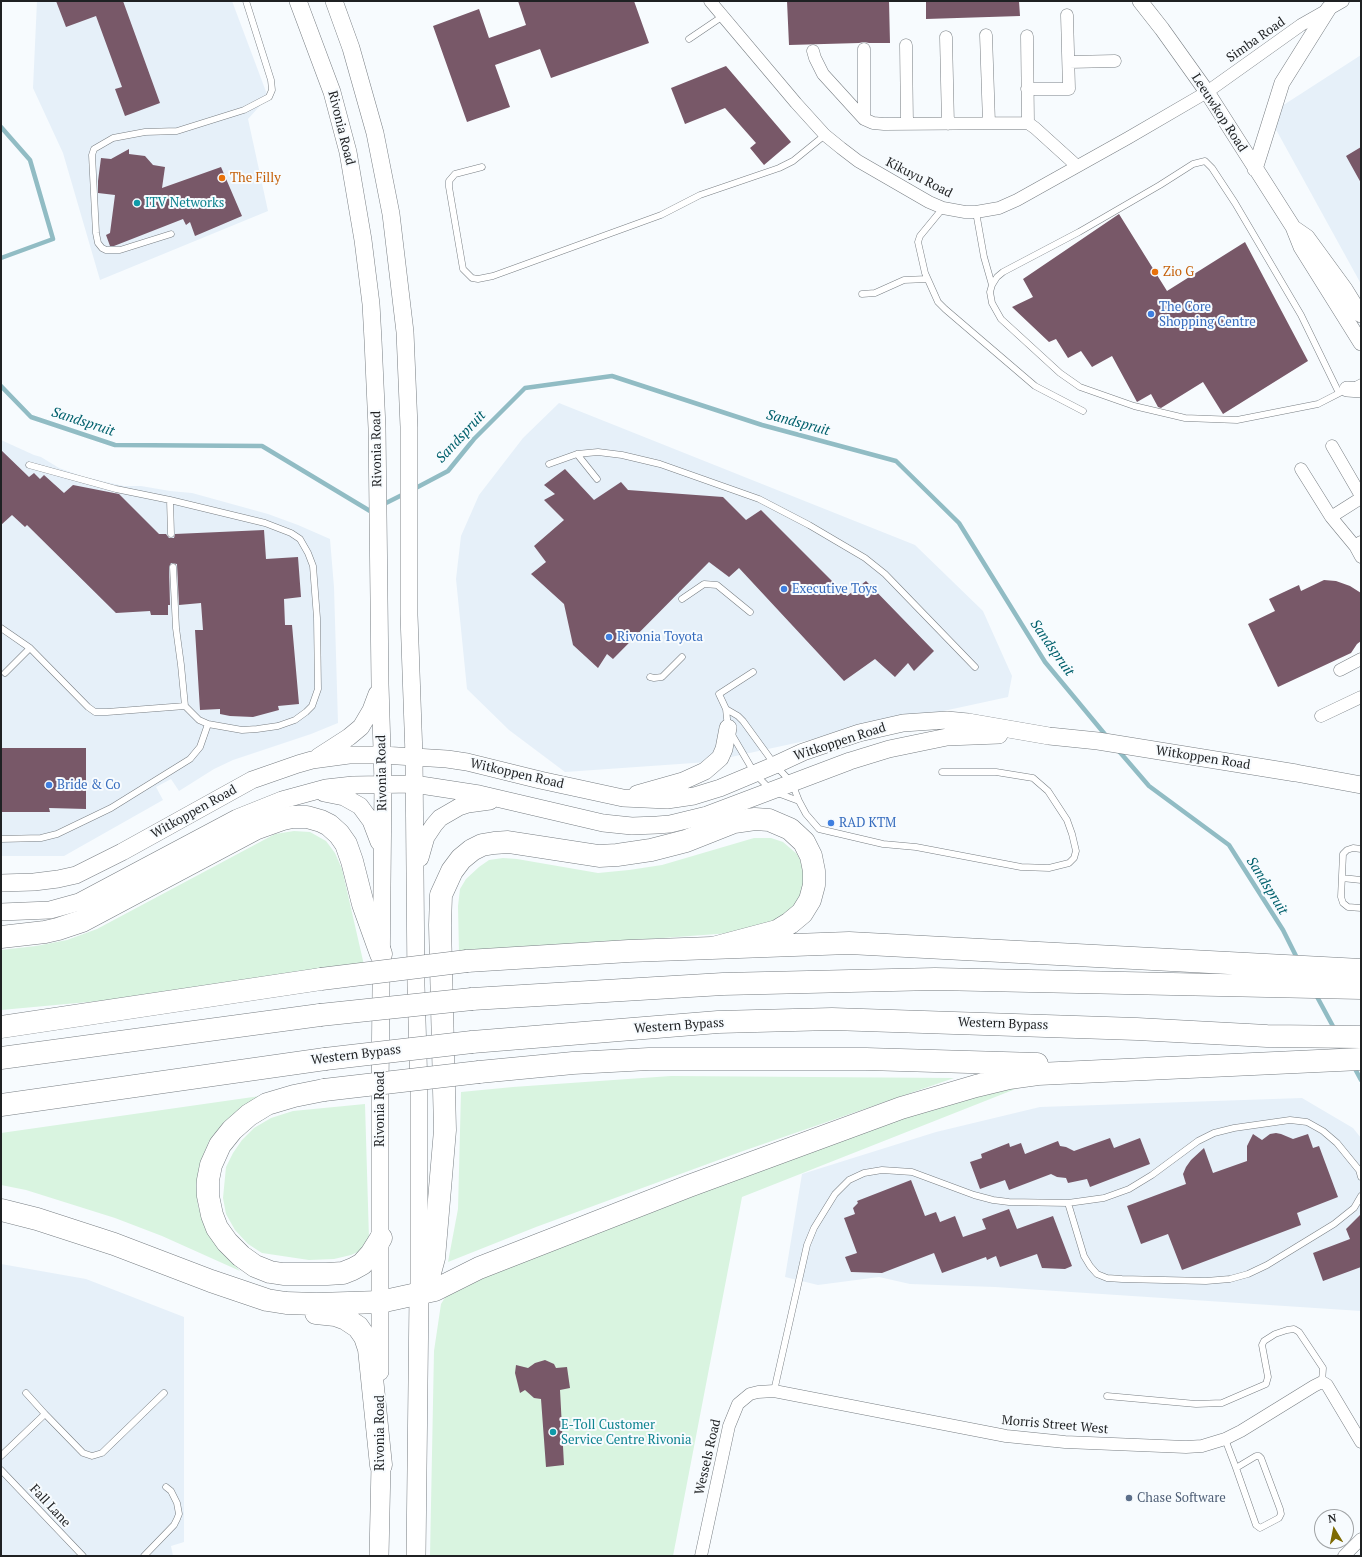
<!DOCTYPE html>
<html>
<head>
<meta charset="utf-8">
<style>
  body { margin:0 }
  #map { position:relative; width:1362px; height:1557px; overflow:hidden; background:#f7fbfe; font-family:"PT Serif",serif }
  canvas { display:block }
  .frame { position:absolute; inset:0; border:2px solid #1f2123; pointer-events:none }
  .north { position:absolute; left:1314px; top:1509px; width:40px; height:40px; box-sizing:border-box; background:#f7fbfe; border:1px solid #a1a4a6; border-radius:50%; rotate:350deg; font-size:11px; font-weight:700; line-height:16px; text-align:center; color:#1f2123 }
  .north::after { content:''; display:block; margin:auto; width:14px; height:18px; background:#7e6a01; clip-path:polygon(50% 0,100% 100%,50% 72%,0 100%) }
</style>
</head>
<body>
<div id="map">
<canvas width="1362" height="1557"></canvas>
<div class="frame"></div>
<div class="north">N</div>
</div>
<script>
const c = document.querySelector('canvas').getContext('2d');
c.lineJoin = 'round';
function paint(path, color) { c.fillStyle = color; c.fill(path, 'evenodd'); }
const toPath = rows => new Path2D(rows.map(r => 'M' + r).join(''));
function trace(path, color, width, dash) { c.strokeStyle = color; c.lineWidth = width; c.lineCap = dash ? 'butt' : 'round'; c.setLineDash(dash || []); c.stroke(path); }
function label(font, color, halo, rows, align = 'center') {
  c.font = font + ' "PT Serif",serif'; c.lineWidth = 4; c.setLineDash([]); c.textBaseline = 'middle'; c.strokeStyle = halo; c.fillStyle = color; for (const [text, x, y, turn = 0] of rows) {
    c.save(); c.translate(x, y); c.rotate((+turn || 0) * Math.PI / 180); c.textAlign = isNaN(turn) ? turn : align; if (halo) c.strokeText(text, 0, 0); c.fillText(text, 0, 0); c.restore();
  }
}
paint(toPath([
  [37,1,232,1,268,97,248,119,268,211,100,280,63,153,33,88],
  [1361,55,1361,284,1268,115],
  [559,403,915,545,983,611,1012,676,1008,697,708,762,565,772,509,730,467,689,456,579,461,536,479,495,523,438],
  [1,440,34,455,41,457,59,468,84,477,124,486,141,486,170,491,192,493,268,514,298,525,330,539,334,587,338,723,311,734,233,760,214,769,179,791,171,779,156,787,163,800,64,856,1,856],
  [1302,1098,1353,1128,1361,1138,1361,1311,995,1287,910,1284,879,1277,818,1285,785,1277,802,1174,936,1132,1040,1107],
  [1,1264,86,1279,184,1317,184,1542,171,1546,173,1556,1,1556]
]), '#e6f0f9');
paint(toPath([
  [294,831,310,832,326,841,335,853,342,869,364,965,154,996,1,1010,1,950,36,946,67,940,97,929,275,834],
  [754,838,771,838,783,842,797,854,804,868,803,905,758,931,459,953,458,906,460,889,466,879,479,867,489,860,503,858,517,859,598,873,629,870,662,865],
  [671,1076,954,1078,743,1151,536,1227,448,1262,458,1209,461,1092,513,1087],
  [1018,1088,742,1197,673,1556,430,1556,434,1351,441,1304,449,1291,845,1137,996,1089],
  [267,1095,224,1122,209,1141,201,1161,196,1185,198,1206,207,1232,225,1255,240,1271,162,1236,115,1218,26,1190,1,1185,1,1133],
  [365,1104,369,1239,362,1250,351,1255,334,1259,309,1260,262,1253,248,1244,235,1230,226,1214,223,1198,226,1167,233,1153,242,1140,254,1128,271,1118,293,1111]
]), '#d9f4e0');
trace(toPath([
  [1,127,30,160,53,239,1,258],
  [1,386,31,417,115,445,262,446,370,511,374,510],
  [412,490,448,471,474,439,525,388,612,376,762,425,896,461,959,523,1045,662,1108,738],
  [382,505,406,493],
  [1118,750,1149,786,1229,845,1283,930,1298,960],
  [1315,993,1335,1030],
  [1353,1065,1361,1080]
]), '#91bcc4', 4.5);
paint(toPath([
  [56,1,123,1,160,103,125,116,115,89,122,87,96,16,66,27],
  [518,1,634,1,649,43,551,78,540,49,495,65,510,107,467,122,433,26,479,9,489,38,526,25],
  [787,1,889,1,890,43,869,43,864,42,859,43,789,45],
  [926,1,1019,1,1020,16,926,19],
  [726,66,791,142,764,165,750,148,756,143,725,108,685,124,671,88],
  [1361,147,1361,183,1346,156],
  [129,149,129,154,145,156,153,165,165,167,162,188,221,167,242,216,195,236,190,222,186,225,183,219,114,246,110,246,106,235,110,233,115,195,98,193,98,181,101,158,111,159],
  [1119,214,1167,291,1245,242,1308,361,1223,414,1203,382,1161,408,1158,407,1151,394,1137,402,1112,356,1092,367,1081,351,1068,358,1056,339,1049,342,1012,307,1033,297,1023,279],
  [1,450,29,477,34,473,40,479,44,475,64,493,73,485,119,494,159,534,166,534,169,538,174,538,175,534,264,530,266,559,298,557,301,597,284,599,285,625,292,625,299,704,278,706,279,710,253,717,230,716,220,714,220,709,200,710,195,630,203,630,201,603,179,605,177,564,171,563,169,567,170,605,168,605,168,615,151,615,150,611,116,613,27,525,25,527,12,515,1,525],
  [565,469,594,500,621,482,628,490,723,497,746,520,761,510,847,596,866,581,934,651,914,671,908,663,895,677,875,659,844,681,739,568,729,577,709,562,613,659,607,654,598,668,573,645,564,604,531,574,546,562,534,546,564,520,544,500,555,494,544,485],
  [1324,580,1336,581,1350,586,1361,593,1361,641,1357,644,1351,653,1278,687,1248,624,1275,611,1269,599,1299,585,1301,591],
  [1,748,86,748,86,809,49,808,50,812,1,812],
  [1276,1133,1281,1134,1293,1139,1308,1134,1313,1148,1319,1146,1338,1197,1297,1213,1301,1225,1182,1270,1168,1234,1141,1244,1127,1206,1186,1184,1183,1174,1186,1167,1191,1160,1204,1148,1213,1173,1247,1161,1247,1146,1253,1134,1262,1140,1270,1134],
  [1110,1138,1114,1148,1140,1138,1150,1164,1090,1187,1087,1179,1068,1183,1066,1178,1057,1177,1051,1174,1009,1190,1005,1180,980,1189,970,1162,982,1158,981,1154,1009,1143,1010,1147,1021,1143,1025,1154,1058,1141,1060,1146,1066,1147,1074,1151],
  [911,1180,925,1216,936,1212,940,1222,955,1216,963,1237,986,1229,982,1219,1009,1209,1017,1229,1053,1216,1072,1266,1065,1269,1042,1268,1037,1254,1000,1267,996,1256,987,1260,986,1257,942,1273,934,1253,882,1273,851,1272,845,1257,857,1253,844,1218,855,1214,853,1208,858,1203,857,1201],
  [1361,1214,1361,1267,1323,1281,1313,1253,1350,1239,1346,1229],
  [545,1360,554,1364,556,1368,567,1367,570,1388,560,1390,564,1465,546,1467,541,1399,534,1398,525,1390,520,1393,515,1373,516,1365,528,1368,535,1363]
]), '#785868');
const service = toPath([
  [689,39,723,16],
  [482,167,455,174,449,181,449,187,463,269,472,278,478,279,493,276,661,215,700,195,779,168,793,161,825,135],
  [943,208,920,236,918,242,925,273,938,302,945,309,1035,386,1083,411],
  [976,212,984,257,992,285],
  [171,234,120,250,106,250,102,248,98,243,96,233,92,155,94,149,113,138,145,132,177,131,244,110,269,97,272,90,271,80,246,1],
  [862,294,875,293,904,280,927,279],
  [1339,393,1301,315,1235,203,1212,168,1205,161,1193,164,1160,185,1079,232,1003,272,997,277,992,285,990,292,992,303,1001,319,1060,373,1080,387,1134,406,1185,418,1237,420,1318,404,1361,382],
  [577,454,597,479],
  [549,464,577,454,598,452,622,455,660,464,759,499,809,525,865,558,885,574,975,667],
  [29,465,116,489,170,500,171,534],
  [170,500,265,523,291,533,300,539,308,553,313,566,317,618,318,689,312,706,306,712,295,720,278,726,257,729,242,730,208,724,199,720,185,706],
  [682,599,704,584,717,585,750,612],
  [1,628,30,648,88,707,95,712,107,712,185,706,181,665,176,628,173,567],
  [753,672,719,694,726,709,728,728,755,774,772,791,799,801],
  [5,673,30,648],
  [650,677,654,678,662,677,682,657],
  [726,709,738,716,743,721,775,765,792,783,799,801,806,814,819,829,883,844,916,847,1021,867,1049,868,1069,863,1074,858,1076,851,1072,834,1067,820,1048,791,1033,778,996,772,942,772],
  [1,839,41,838,57,834,111,808,190,759,200,747,208,724],
  [1361,849,1353,848,1347,850,1343,854,1341,897,1343,903,1348,907,1361,908],
  [1342,878,1361,880],
  [1068,1203,1084,1256,1090,1266,1097,1274,1107,1278,1122,1279,1206,1281,1230,1279,1248,1274,1267,1265,1334,1224,1354,1208,1361,1196],
  [774,1391,807,1245,814,1228,835,1194,849,1180,864,1173,882,1170,912,1172,974,1195,993,1200,1009,1202,1068,1203,1104,1198,1129,1189,1152,1175,1198,1141,1214,1133,1234,1128,1290,1120,1307,1122,1323,1131,1337,1143,1359,1170,1361,1177],
  [26,1393,45,1414],
  [1107,1396,1196,1404,1222,1403,1266,1384,1268,1377,1262,1345,1264,1341,1275,1334,1287,1330,1294,1329,1299,1332,1323,1368,1322,1382],
  [1225,1439,1236,1468,1256,1525,1260,1528,1279,1518,1281,1514,1280,1509,1261,1458,1259,1456,1256,1456,1236,1468],
  [1,1456,45,1414,83,1453,92,1456,102,1453,164,1393],
  [1,1470,83,1556],
  [144,1556,174,1525,177,1519,179,1514,177,1503,171,1491,166,1487]
]);
const minor = toPath([
  [710,1,796,103,825,135,841,148,858,161,929,202,943,208,965,212,976,212,999,208,1017,200,1128,138,1207,92,1301,25,1343,1],
  [986,35,989,123],
  [1027,36,1028,123],
  [946,37,948,124],
  [906,45,907,124],
  [813,51,815,58,823,74,864,119,873,123,884,124,1028,123,1035,128,1077,166],
  [1069,62,1115,61],
  [1027,89,1069,89,1067,15],
  [864,119,864,49],
  [1332,446,1361,496],
  [1301,469,1331,517,1355,546],
  [1331,517,1361,498],
  [1361,542,1355,546,1361,557],
  [1340,670,1361,659],
  [1321,716,1361,697],
  [701,1556,729,1426,738,1404,750,1394,758,1392,774,1391,1006,1436,1065,1442,1186,1447,1202,1446,1225,1439,1241,1431,1314,1386,1322,1382,1327,1385,1361,1442],
  [1344,1556,1361,1539]
]);
const tertiary = toPath([
  [1140,1,1162,29,1207,92,1293,227,1301,247,1361,343],
  [1255,169,1282,83,1329,8],
  [1294,228,1307,237,1345,289,1361,315],
  [1347,389,1361,390]
]);
const secondary = toPath([
  [298,1,332,92,348,152,363,240,371,304,373,340,377,428,380,684,383,783,380,1092,380,1372],
  [334,1,351,48,375,133,391,214,405,332,409,427,409,615,414,756,416,986,419,1089,419,1294],
  [318,757,349,737,361,727,371,710,377,694],
  [324,793,344,797,360,806,371,821,379,842],
  [637,794,683,781,705,771,720,758,724,749,728,728],
  [420,858,426,837,434,825,440,818,459,807,468,804,490,801],
  [1,883,34,882,58,879,76,875,122,852,252,780,298,764,312,760,349,755,382,755,447,759,467,762,540,780,623,798,667,800,694,796,720,788,775,765,803,752,859,733,903,723,947,720,968,722,1049,736,1098,741,1296,773,1361,785],
  [1,912,50,910,79,902,237,818,282,800,326,788,353,785,414,784,479,794,603,823,632,826,657,825,670,824,707,815,850,761,889,749,947,737,999,735]
]);
const primary = toPath([
  [379,1556,381,1465],
  [416,1556,419,1295]
]);
const motorway = toPath([
  [1,937,45,932,58,929,82,921,255,829,283,819,292,817,307,817,321,821,329,825,339,834,346,844,352,861,363,904,381,954],
  [467,961,629,951,849,943,1361,970],
  [472,999,723,984,935,979,1361,988],
  [1,1027,321,979],
  [472,1042,718,1022,832,1019,1137,1029,1267,1036,1361,1037],
  [1,1058,320,1015],
  [479,1072,573,1063,649,1059,866,1059,1037,1064],
  [324,1090,294,1096,267,1104,249,1115,232,1130,220,1145,211,1165,208,1180,208,1196,212,1215,217,1228,227,1242,241,1256,255,1266,270,1272,283,1274,327,1274,343,1273,353,1269,362,1264,371,1254,381,1238],
  [1,1105,325,1059],
  [1,1210,37,1219,114,1244,211,1281,267,1300,286,1303,317,1304,380,1302,435,1290,479,1268,689,1186,901,1108,976,1086,1009,1078,1038,1074,1361,1059],
  [419,1295,427,1284,434,1258,445,1130,440,925,441,895,452,871,461,859,472,850,482,845,494,843,508,842,599,856,617,855,651,850,686,841,734,822,755,819,769,820,790,829,804,842,811,856,814,871,814,885,810,900,802,913,790,923,777,931,713,948],
  [316,1313,335,1315,346,1319,358,1327,365,1337,369,1349,381,1465]
]);
trace(service, '#787e83', 7);
trace(minor, '#787e83', 13);
trace(tertiary, '#787e83', 16);
trace(secondary, '#787e83', 18);
trace(primary, '#787e83', 20);
trace(motorway, '#787e83', 23);
trace(service, '#fff', 6);
trace(minor, '#fff', 12);
trace(tertiary, '#fff', 15);
trace(secondary, '#fff', 17);
trace(primary, '#fff', 19);
trace(motorway, '#fff', 22);
const motorwayBridge = toPath([
  [321,979,467,961],
  [320,1015,472,999],
  [325,1059,472,1042],
  [324,1090,479,1072]
]);
trace(motorwayBridge, '#787e83', 23, []);
trace(motorwayBridge, '#fff', 22);
for (const [x, y, r, color] of [
  [222,178,4,"#e8710a"],
  [137,203,4,"#0f9aa8"],
  [1155,272,4,"#e8710a"],
  [1151,314,4,"#3f7fe0"],
  [784,589,4,"#3f7fe0"],
  [609,637,4,"#3f7fe0"],
  [49,785,4,"#3f7fe0"],
  [831,823,4,"#3f7fe0"],
  [553,1432,4,"#0f9aa8"],
  [1129,1498,4,"#5c6f8a"]
]) { const dot = new Path2D(); dot.arc(x, y, r, 0, 2 * Math.PI); c.fillStyle = color; c.fill(dot); trace(dot, '#f7fbfe', 1.5); }
label('13px', '#1f2123', '#f7fbfe', [
  ["Simba Road",1256,40,-35],
  ["Leeuwkop Road",1219,113,57],
  ["Rivonia Road",341,128,76],
  ["Kikuyu Road",919,178,27],
  ["Rivonia Road",377,449,-91],
  ["Witkoppen Road",840,742,-18],
  ["Witkoppen Road",1203,758,9],
  ["Rivonia Road",382,773,-91],
  ["Witkoppen Road",517,774,13],
  ["Witkoppen Road",194,812,-29],
  ["Western Bypass",1003,1024,2],
  ["Western Bypass",679,1026,-4],
  ["Western Bypass",356,1055,-7],
  ["Rivonia Road",380,1109,-90],
  ["Morris Street West",1055,1425,5],
  ["Rivonia Road",380,1433,-90],
  ["Wessels Road",708,1457,-77],
  ["Fall Lane",50,1506,47]
]);
label('13px', '#c56008', '#f7fbfe', [
  ["The Filly",230,178],
  ["Zio G",1163,272]
], 'left');
label('13px', '#0d838f', '#f7fbfe', [
  ["ITV Networks",145,203],
  ["E-Toll Customer",561,1425],
  ["Service Centre Rivonia",561,1440]
], 'left');
label('13px', '#366cbe', '#f7fbfe', [
  ["The Core",1159,307],
  ["Shopping Centre",1159,322],
  ["Executive Toys",792,589],
  ["Rivonia Toyota",617,637],
  ["Bride & Co",57,785],
  ["RAD KTM",839,823]
], 'left');
label('13px', '#4e5e75', '#f7fbfe', [
  ["Chase Software",1137,1498]
], 'left');
label('italic 14px', '#00606c', '#f7fbfe', [
  ["Sandspruit",83,422,18],
  ["Sandspruit",798,423,15],
  ["Sandspruit",461,437,-47],
  ["Sandspruit",1052,648,55],
  ["Sandspruit",1267,886,58]
]);
</script>
</body>
</html>
